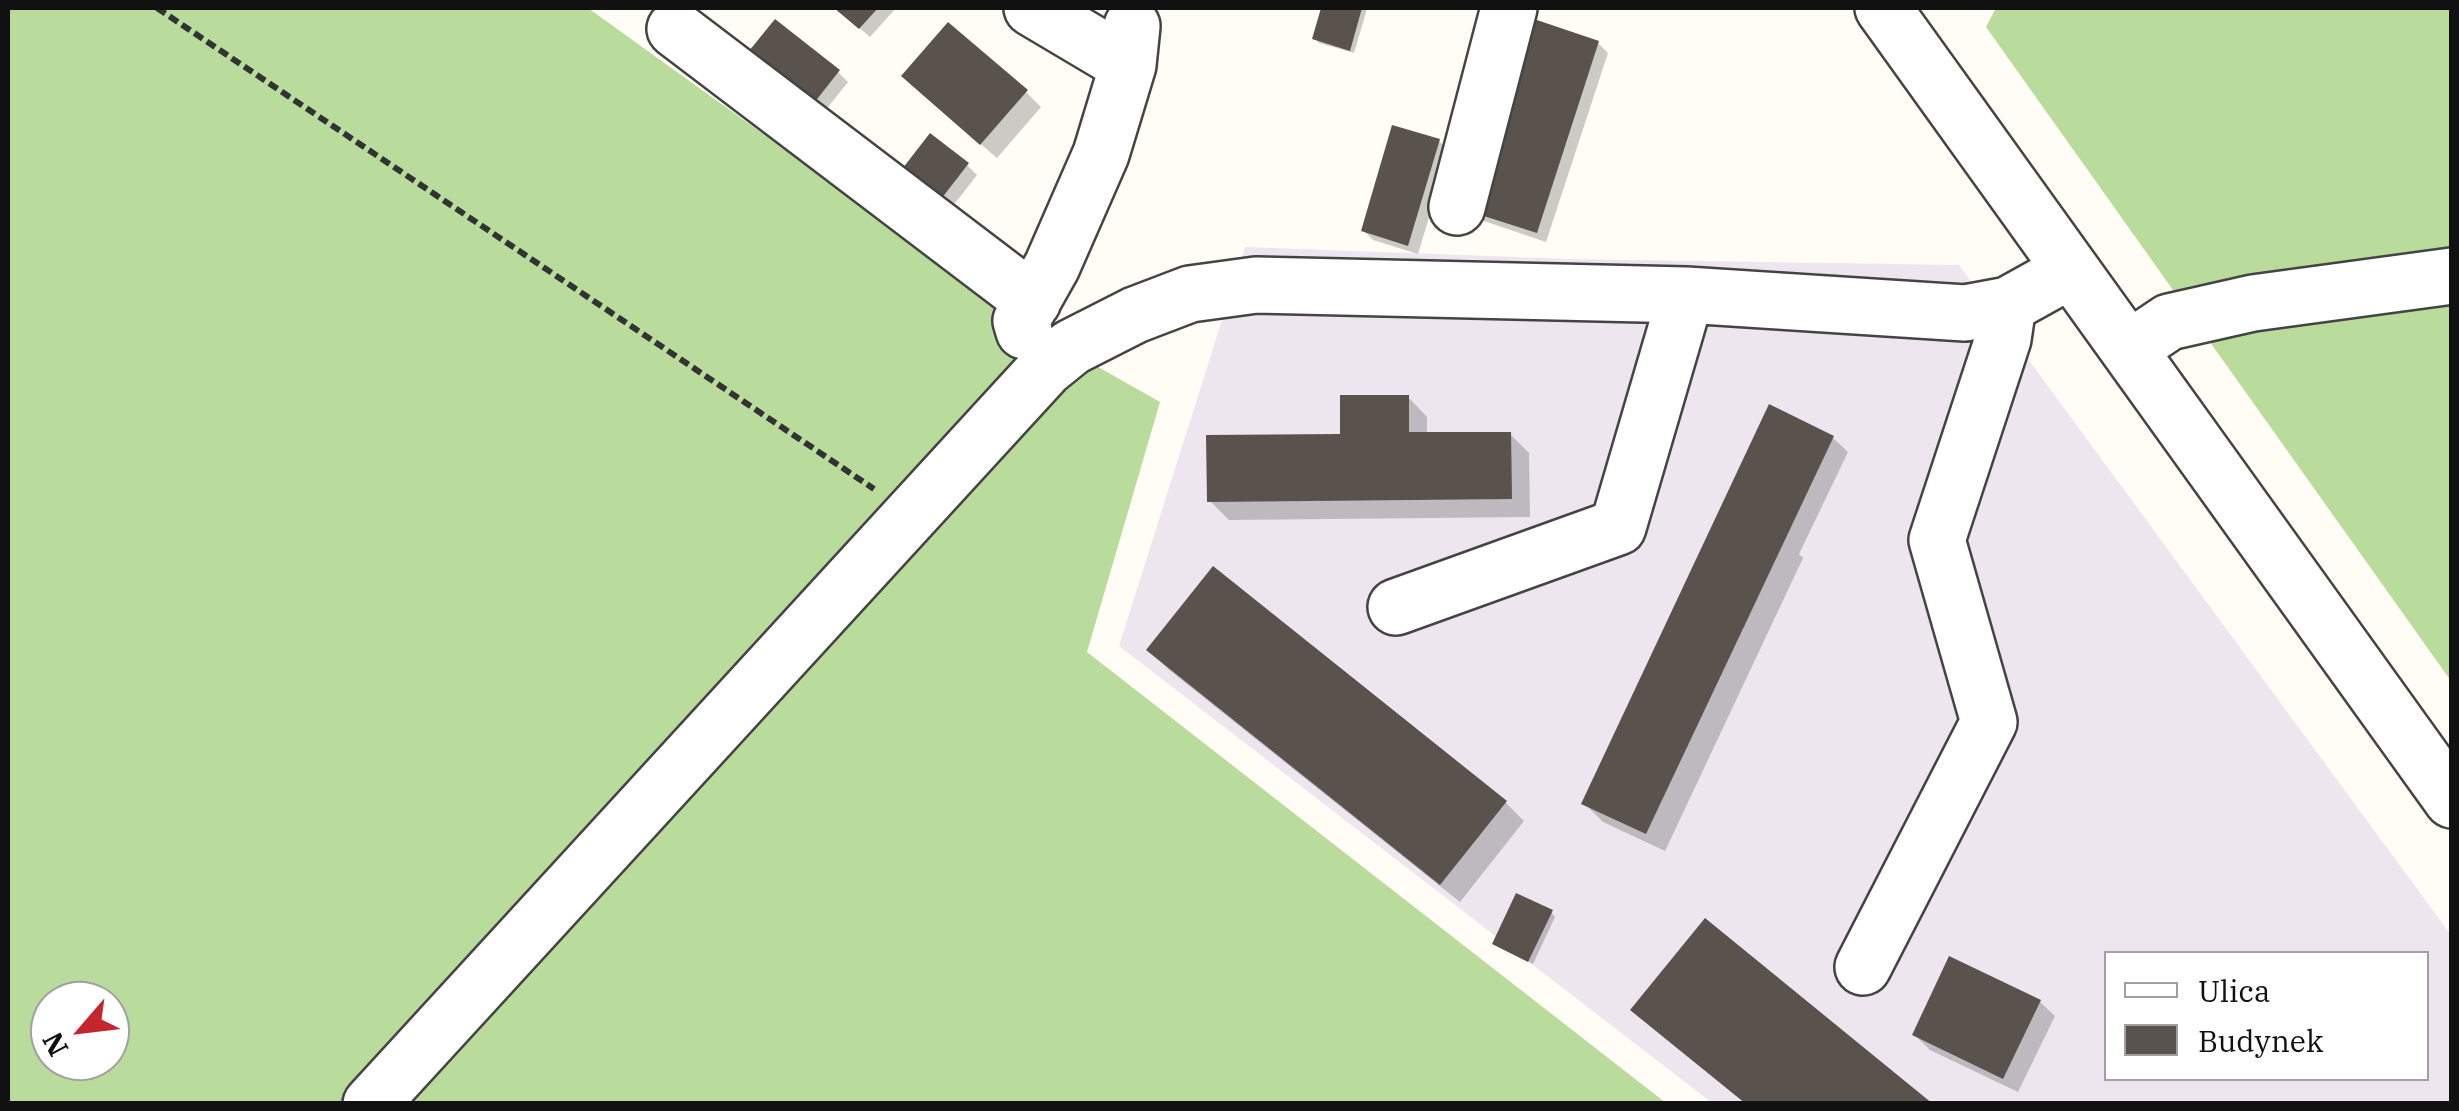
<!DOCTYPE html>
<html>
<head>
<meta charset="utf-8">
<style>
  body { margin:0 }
  #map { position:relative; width:2459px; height:1111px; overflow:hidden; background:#fffdf5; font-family:"IBM Plex Serif",serif }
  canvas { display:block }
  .frame { position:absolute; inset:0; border:10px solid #111; pointer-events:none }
  .legend { position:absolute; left:2104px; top:951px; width:325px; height:130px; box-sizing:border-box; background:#fff; border:2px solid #a0a0a0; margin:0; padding:12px 18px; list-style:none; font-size:30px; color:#111 }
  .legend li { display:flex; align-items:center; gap:20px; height:50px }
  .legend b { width:50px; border:2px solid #a0a0a0 }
  .north { position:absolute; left:30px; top:981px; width:100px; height:100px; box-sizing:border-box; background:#fff; border:2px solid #a0a0a0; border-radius:50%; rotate:242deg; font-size:28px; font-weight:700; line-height:40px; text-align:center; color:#111 }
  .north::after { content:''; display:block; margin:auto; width:35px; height:45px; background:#c4262e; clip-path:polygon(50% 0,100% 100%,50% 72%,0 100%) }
</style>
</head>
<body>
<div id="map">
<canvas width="2459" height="1111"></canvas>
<div class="frame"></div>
<ul class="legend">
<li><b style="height:12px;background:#fff"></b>Ulica</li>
<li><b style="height:28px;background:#5a524d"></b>Budynek</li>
</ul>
<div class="north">N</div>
</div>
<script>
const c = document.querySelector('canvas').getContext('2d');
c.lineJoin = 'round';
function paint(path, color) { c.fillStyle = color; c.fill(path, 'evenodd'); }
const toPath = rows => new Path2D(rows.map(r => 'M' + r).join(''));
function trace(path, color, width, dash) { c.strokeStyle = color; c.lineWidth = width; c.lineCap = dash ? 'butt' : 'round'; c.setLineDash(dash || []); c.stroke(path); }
paint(toPath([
  [1245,247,1570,259,1959,265,2451,935,2451,1103,1712,1103,1119,646],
  [2106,954,2426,954,2426,1078,2106,1078]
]), '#eee6ef');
paint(toPath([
  [8,8,588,8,1047,338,1160,402,1087,652,1666,1103,8,1103],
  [50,1001,110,1001,110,1061,50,1061],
  [1996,8,2451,8,2451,681,1986,27]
]), '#b9dc9c');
paint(toPath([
  [836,8,896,8,870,37],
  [1324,8,1367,9,1354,53,1319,43,1315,39],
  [1598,43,1608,53,1546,242,1478,219],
  [762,61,838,72,848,82,825,111],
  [919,91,1026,92,1041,107,997,158],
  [1439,141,1449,151,1418,254,1373,240,1363,230],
  [967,165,977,175,949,211,912,183],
  [1408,397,1427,417,1427,435,1510,434,1529,453,1530,517,1229,520,1210,501,1342,436],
  [1833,438,1848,452,1799,554,1803,558,1665,851,1603,822,1584,803],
  [1149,650,1505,802,1524,821,1460,902,1168,669],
  [1551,912,1555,917,1533,964,1495,944],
  [2040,1002,2055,1016,2018,1092,1930,1050,1915,1035]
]), '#0003');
paint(toPath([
  [834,8,878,8,859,29],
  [1321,8,1362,8,1350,51,1312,39],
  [1528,17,1599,41,1537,233,1465,210],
  [775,19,840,70,814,103,749,51],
  [948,22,1028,90,980,145,901,76],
  [1392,125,1440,139,1408,246,1361,231],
  [930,133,969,163,938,203,899,173],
  [1340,395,1409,395,1409,432,1511,432,1512,499,1207,502,1206,435,1340,434],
  [1769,404,1834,436,1646,834,1581,804],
  [1213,566,1507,801,1440,885,1146,650],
  [1516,893,1553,910,1528,962,1492,944],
  [1705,918,1933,1104,1746,1104,1630,1010],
  [1949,956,2041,1000,2003,1079,1912,1035]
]), '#5a524d');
const minor = toPath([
  [1032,8,1128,65],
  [1883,8,2452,800],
  [675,29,1033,301],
  [1457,207,1509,8],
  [1024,331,1021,321,1052,266,1101,154,1128,65,1132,26],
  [2129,349,2169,322,2253,303,2452,276],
  [1396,607,1618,527,1686,295],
  [1863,967,1989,722,1937,540,2003,339,2008,305],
  [371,1104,1046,368,1072,347,1135,315,1190,294,1256,285,1686,295,1965,313,2008,305,2071,270]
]);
trace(minor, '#444', 60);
trace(toPath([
  [157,8,874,489]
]), '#333', 6, [10, 5]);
trace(minor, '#fff', 55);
</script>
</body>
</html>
